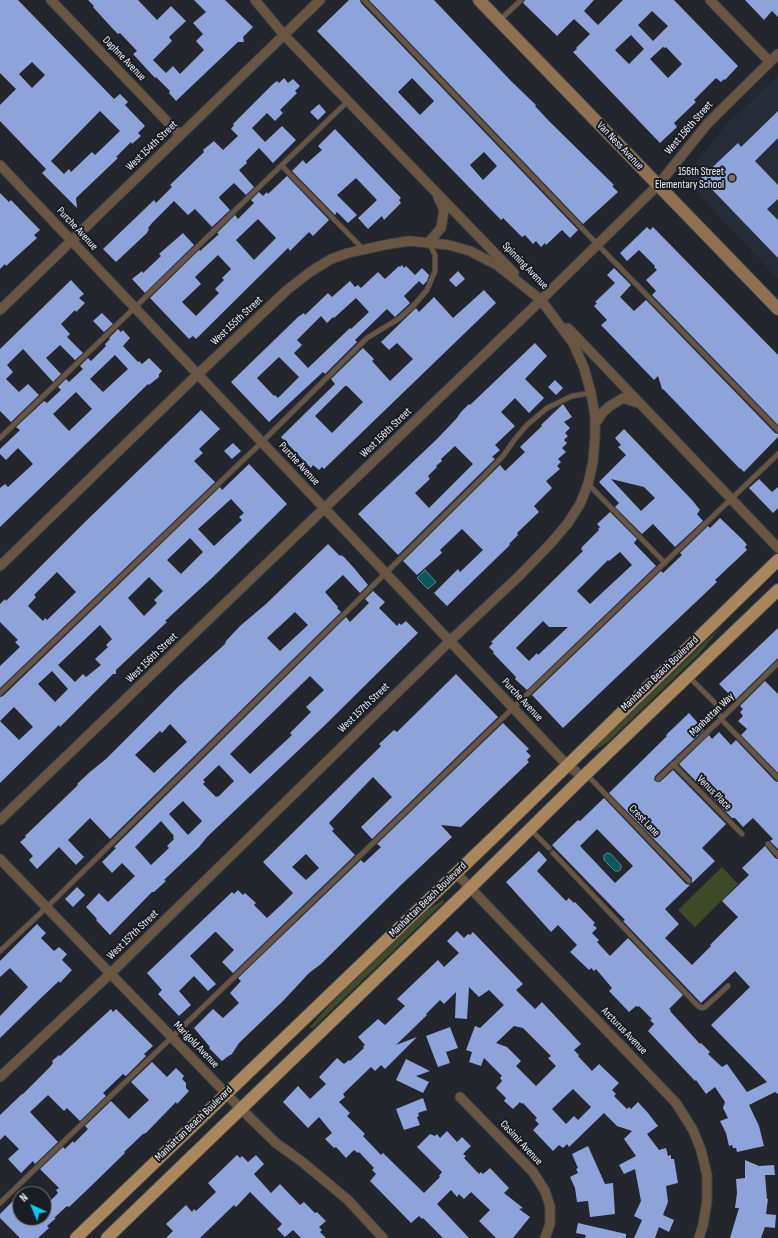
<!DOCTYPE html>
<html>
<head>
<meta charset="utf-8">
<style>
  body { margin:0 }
  #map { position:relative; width:778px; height:1238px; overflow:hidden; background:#23262d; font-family:"Sofia Sans Condensed",sans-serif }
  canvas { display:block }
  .north { position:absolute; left:12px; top:1186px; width:40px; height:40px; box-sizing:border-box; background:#191c23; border:1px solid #6f7278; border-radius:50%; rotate:316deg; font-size:11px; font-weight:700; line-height:16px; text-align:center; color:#f0f2f8 }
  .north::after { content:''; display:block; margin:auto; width:14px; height:18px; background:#03cbf9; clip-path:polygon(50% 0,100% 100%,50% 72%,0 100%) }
</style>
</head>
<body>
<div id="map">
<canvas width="778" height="1238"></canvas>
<div class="north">N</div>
</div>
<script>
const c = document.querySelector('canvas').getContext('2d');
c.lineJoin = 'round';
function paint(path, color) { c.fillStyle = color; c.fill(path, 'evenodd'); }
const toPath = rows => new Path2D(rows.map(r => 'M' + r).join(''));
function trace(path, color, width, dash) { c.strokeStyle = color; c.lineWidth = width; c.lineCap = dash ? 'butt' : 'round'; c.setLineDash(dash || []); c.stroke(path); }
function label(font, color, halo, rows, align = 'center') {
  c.font = font + ' "Sofia Sans Condensed",sans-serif'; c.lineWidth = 4; c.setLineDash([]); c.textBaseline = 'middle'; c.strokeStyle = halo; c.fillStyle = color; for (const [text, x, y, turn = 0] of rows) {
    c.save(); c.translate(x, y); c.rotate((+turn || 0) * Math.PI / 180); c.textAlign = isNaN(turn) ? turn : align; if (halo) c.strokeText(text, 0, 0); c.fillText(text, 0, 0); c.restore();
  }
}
paint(toPath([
  [778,75,778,279,687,182,686,175,726,125]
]), '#272c39');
paint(toPath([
  [721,627,699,654,608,742,594,751,593,749],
  [722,867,738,884,695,927,678,910],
  [443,900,444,902,312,1029,310,1027,329,1005,423,913]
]), '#3f4b28');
const water = toPath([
  [425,570,436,582,428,589,417,578,425,570],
  [607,853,611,854,621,865,621,868,619,871,615,871,604,860,604,855,607,853]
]);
paint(water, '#0c595b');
trace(water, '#50878a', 1);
paint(toPath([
  [0,0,18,0,114,99,120,94,128,102,125,105,145,126,138,133,141,136,132,144,131,142,116,157,118,158,76,198,77,208,42,173,46,169,0,121,0,105,16,89,0,73],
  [32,62,45,75,32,88,19,74],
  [100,111,120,131,95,155,92,152,71,172,69,169,64,174,51,161],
  [88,0,138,0,157,20,171,6,186,21,169,37,172,41,153,60,166,73,173,66,180,74,204,50,196,41,203,34,193,23,206,12,194,0,225,0,253,27,243,37,244,42,238,42,176,101,169,93,170,91,156,77,155,78,133,54,137,51,120,33,118,34,112,28,93,7,94,6],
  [349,0,360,0,361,3,578,230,570,238,562,230,546,245,545,243,541,247,536,241,533,244,525,235,522,237,503,218,501,220,317,31],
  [412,78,434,101,420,115,398,92],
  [484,152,497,166,483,180,470,165],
  [369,0,434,0,511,81,536,105,535,106,548,120,614,185,612,186,618,192,583,224],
  [525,0,594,0,584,11,598,25,623,0,674,0,738,66,725,80,724,79,721,82,716,78,694,100,696,102,674,123,677,127,660,143,573,52,577,49,576,48,590,34,574,19,557,36,523,3],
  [652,11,668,26,653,41,638,25],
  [631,35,644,49,629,64,615,50],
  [663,47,665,48,666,47,682,64,668,78,650,59],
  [745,0,778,0,778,17,772,11,764,20],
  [284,78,288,83,293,79,300,86,295,91,297,93,280,110,283,113,275,121,267,113,252,128,265,142,282,126,296,140,273,163,259,148,246,161,247,163,239,170,254,187,246,195,234,183,219,197,220,199,230,210,212,227,195,209,188,215,174,201,152,223,148,228,149,229,147,233,116,262,103,249,154,200,156,203,172,187,170,185,204,152,203,150,214,141,223,150,238,136,231,129,234,125,233,124,273,84,277,81,279,83],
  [319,104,326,112,318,120,310,112],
  [778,111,778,138,755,161,778,185,778,199,767,209,778,220,778,258,701,178,738,143,741,147],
  [335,129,401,198,399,200,401,203,384,220,382,216,368,229,358,218,377,200,356,178,337,195,357,215,348,223,337,212,335,215,292,171,303,160,306,164,322,150,318,146],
  [287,176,329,220,313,236,309,232,290,251,288,248,196,339,193,336,189,339,150,298,199,250,200,251,219,234,217,233,235,215,238,219,254,203,251,200,259,192,263,196,267,192,268,194],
  [258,219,276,238,254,260,236,240],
  [218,255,231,269,222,278,224,280,215,289,219,293,196,316,182,302,201,284,195,277],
  [0,193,9,202,11,200,40,230,34,235,37,238,6,266,5,264,0,269],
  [647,227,650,230,653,227,778,355,778,425,652,295,656,291,646,280,657,270,654,267,655,266,639,250,627,261,620,253],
  [183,233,194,245,145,293,132,279,142,271,143,273,161,256,159,254],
  [402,265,404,268,406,266,415,275,422,268,429,275,427,281,423,285,419,281,404,296,410,303,395,317,387,309,355,340,357,342,325,374,323,372,269,422,231,382,298,317,304,313,305,315,328,293,332,297,350,281,355,287,358,285,361,288,378,272,385,279,399,266,400,267],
  [356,298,369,312,351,329,350,328,308,368,294,353,302,345,297,340,321,316,327,323,333,317,334,318],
  [279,357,299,377,278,398,275,395,274,396,257,378],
  [614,268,631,285,620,297,634,311,646,300,775,433,778,434,778,437,744,472,740,468,740,469,664,390,662,389,658,376,654,380,601,325,607,320,594,306,597,303,595,302,615,283,607,275],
  [458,271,465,279,456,287,449,280],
  [71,280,84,294,79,298,85,303,76,312,75,310,61,324,70,334,67,337,83,353,75,360,60,345,46,358,61,374,53,382,23,349,7,365,13,372,6,379,19,392,28,384,39,395,11,422,0,411,0,349],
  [484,290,496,303,324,469,322,467,319,470,313,465,311,468,281,437,335,384,331,379,363,348,374,359,372,361,390,381,413,359,397,343,389,350,381,342,416,308,419,312,434,297,453,318],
  [345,386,347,386,363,402,332,433,315,416],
  [102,313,113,324,104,332,93,321],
  [118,329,121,332,123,330,130,338,123,346,138,362,139,361,142,364,149,358,162,371,159,374,159,377,149,385,148,384,147,385,0,527,0,488,5,484,8,487,33,464,18,448,6,460,0,454,0,449,20,430,16,427,44,401,47,403,61,390,58,387,66,379,69,382,83,369,80,366,88,358,91,361,106,346,105,344,110,339,109,338],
  [115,355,128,369,103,392,90,379],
  [76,392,92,409,69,431,53,414],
  [535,343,547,356,525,379,544,398,529,413,515,398,501,412,515,426,495,445,500,450,492,457,495,459,398,555,358,514,437,439,456,419,461,412,469,404,470,405],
  [455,446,473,464,429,508,415,493,430,479,428,476,437,467,436,466,442,461,441,459],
  [555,380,563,388,556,395,548,387],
  [563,404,572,417,564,422,570,428,565,433,568,436,564,440,567,443,562,448,566,452,558,459,561,462,557,466,560,469,546,481,552,488,534,506,539,512,517,533,518,535,509,544,510,545,447,606,434,593,458,569,460,572,483,550,462,529,440,550,442,553,417,575,403,561,500,465,505,471,525,452,520,447,542,426,541,425],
  [201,410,220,429,199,449,203,453,194,461,215,482,0,688,0,666,20,647,15,642,18,640,0,622,0,604,5,599,6,601,86,521],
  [57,572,76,592,47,620,45,618,43,621,28,606,36,597,34,595],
  [624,429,692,500,700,510,697,514,703,521,675,547,653,524,642,534,615,507,619,503,599,482,626,455,618,447,621,445,615,438],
  [611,479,644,487,655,498,641,511],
  [233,443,241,451,232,459,224,451],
  [249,464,287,504,212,578,165,621,167,622,116,670,116,674,113,674,60,727,59,725,0,783,0,697,3,696,220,487,222,490],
  [231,499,244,513,239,517,242,520,214,546,198,529],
  [190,538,203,552,181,574,167,560],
  [149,577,163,591,154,600,157,603,144,616,128,598],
  [100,625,112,639,106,645,108,647,95,659,101,665,86,677,83,674,75,682,58,665],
  [52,671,68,689,55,702,38,684],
  [14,707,33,727,19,740,0,721],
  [759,479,772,492,778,487,778,508,773,513,749,488],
  [610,512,637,539,634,543,656,566,527,690,515,679,516,677,493,653,494,652,489,647,493,643,491,642,583,551,581,549,582,547,599,530,598,529,600,527,597,524],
  [620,552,632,565,590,604,577,591,608,560,609,561],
  [543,621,549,627,568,627,538,655,537,653,529,661,516,648],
  [720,518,744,541,747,545,745,547,747,550,715,580,717,582,563,728,532,695,661,571,663,573,682,555,680,553,708,526,710,528],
  [328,544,340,556,341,555,344,557,354,568,368,585,360,593,343,575,325,592,338,607,337,608,341,612,110,839,90,818,68,840,84,857,76,865,59,847,37,869,29,860,33,856,20,842,26,837,25,836,78,785,77,784,91,771,106,759,179,686,225,644,226,641,240,626,266,604],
  [295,612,308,625,280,651,267,638],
  [170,724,187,742,154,773,135,755,160,731,162,733],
  [373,591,385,602,379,608,397,626,399,623,401,625,406,621,418,633,324,726,207,837,199,847,164,880,166,881,154,892,152,892,110,935,96,920,97,919,86,907,99,893,108,902,135,876,122,863,112,873,102,862,116,848,114,847,116,845,346,617,350,622,369,603,365,599],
  [310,676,324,690,306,707,311,712,290,733,292,735,250,774,230,754],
  [219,765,234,781,218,797,218,796,216,797,203,784,205,782,203,780],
  [183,801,202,821,188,835,169,814],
  [161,821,174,836,173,837,174,839,167,846,169,848,151,865,135,847],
  [778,628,778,658,735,700,719,684],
  [456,674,498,717,372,839,361,827,392,797,373,777,329,823,334,829,332,831,355,855,233,973,222,962,234,950,216,932,215,932,190,956,216,984,208,991,194,976,179,991,191,1005,179,1016,158,994,162,990,147,973,232,892,234,894,238,890,243,895,245,893,256,903,254,905,267,918,282,904,293,893,263,862,381,746,379,744,394,730,397,732],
  [306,854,319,868,306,880,292,867],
  [765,681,778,694,778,773,741,735,747,729,738,721,743,716,740,712,743,709,740,706],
  [689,713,704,730,655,776,654,780,657,782,660,782,673,770,726,824,702,848,715,861,665,909,679,924,665,938,692,965,711,946,710,945,738,917,722,901,749,875,742,868,765,846,775,858,778,859,778,1094,775,1092,749,1105,759,1126,764,1146,737,1152,736,1148,733,1148,732,1145,729,1146,726,1133,720,1121,728,1118,723,1108,725,1102,715,1087,706,1094,696,1080,695,1081,648,1031,654,1024,650,1020,652,1019,639,1006,638,1007,636,1006,629,1012,609,991,612,988,596,969,594,971,591,968,589,970,570,952,577,945,558,925,551,932,506,882,539,851,547,860,537,871,566,901,569,898,574,903,575,902,595,923,593,925,597,928,592,933,599,940,597,942,610,956,628,938,683,995,669,1009,671,1010,670,1011,700,1044,701,1043,710,1052,708,1054,722,1067,727,1064,747,1092,767,1082,711,1025,750,987,735,971,701,1003,623,921,625,920,552,845,578,820,580,821,604,798,686,884,690,885,692,883,692,878,609,793,667,736,666,735],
  [597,829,633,866,615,883,580,846],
  [503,723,529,749,526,751,531,756,527,760,529,762,461,827,441,825,452,837,401,885,321,964,309,973,284,1000,239,1043,232,1054,227,1057,222,1061,209,1048,210,1047,194,1028,213,1009,223,1018,239,1003,230,993,241,981,238,978,361,860,364,863,381,847,377,844],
  [719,732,731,745,736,740,775,781,778,782,778,849,770,841,773,839,753,818,743,827,735,818,732,818,679,764,709,735,712,739],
  [77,887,85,895,73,907,65,899],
  [37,924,46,933,41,938,54,951,59,947,67,954,62,960,72,970,60,983,59,981,42,997,0,1038,0,1016,28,987,10,968,0,977,0,961],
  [457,931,464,938,468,934,470,935,473,932,523,984,516,990,535,1009,542,1002,581,1044,574,1050,579,1055,578,1056,592,1071,599,1064,619,1083,612,1090,616,1094,614,1096,627,1109,629,1107,631,1109,638,1102,648,1113,658,1126,647,1134,659,1150,666,1148,668,1156,671,1155,671,1159,674,1159,678,1183,666,1186,668,1202,663,1215,674,1220,669,1232,659,1227,655,1238,634,1238,642,1220,634,1216,641,1201,635,1169,624,1174,619,1165,636,1156,624,1139,632,1131,617,1126,604,1113,569,1147,567,1144,563,1148,559,1145,553,1151,533,1130,539,1124,535,1120,537,1118,523,1103,522,1104,520,1102,513,1109,504,1101,506,1098,496,1088,502,1081,500,1078,502,1076,484,1058,481,1066,469,1062,472,1052,466,1050,475,1026,480,1028,504,1005,489,990,479,997,469,987,467,1019,455,1018,456,992,444,1004,440,1000,426,1014,427,1015,396,1045,417,1037,385,1069,381,1065,375,1071,371,1067,343,1094,345,1097,339,1102,350,1113,347,1116,365,1134,363,1136,381,1155,383,1153,424,1193,440,1177,439,1176,442,1172,417,1147,430,1134,435,1136,437,1134,440,1138,447,1131,457,1142,462,1137,471,1146,463,1154,466,1156,464,1158,479,1174,481,1172,483,1174,490,1168,509,1188,504,1193,523,1208,519,1209,530,1217,513,1238,496,1238,479,1221,490,1210,471,1192,464,1199,459,1194,457,1197,451,1190,437,1204,469,1238,443,1238,423,1218,422,1219,419,1216,411,1223,370,1181,376,1174,372,1170,374,1168,359,1152,358,1153,354,1150,346,1158,336,1147,334,1148,325,1139,332,1133,319,1117,308,1128,283,1102,298,1086,310,1099,326,1084,319,1077,337,1058,344,1064,349,1060,350,1061,364,1048,363,1046,365,1045,358,1037,378,1019,385,1025,405,1006,397,999,438,960,444,967,459,953,447,941],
  [514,1026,523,1028,551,1056,548,1058,556,1066,536,1086,516,1066,521,1061,507,1047,496,1043],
  [573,1089,591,1107,578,1120,574,1116,566,1124,552,1109],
  [111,1009,113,1012,116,1009,153,1046,144,1054,146,1056,126,1076,123,1074,103,1093,106,1096,80,1121,67,1108,64,1111,48,1095,30,1112,58,1142,35,1164,33,1161,21,1173,8,1159,19,1149,5,1135,0,1140,0,1115,22,1094,23,1094,50,1067,53,1063,52,1061,59,1055,60,1056],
  [450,1027,458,1048,446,1052,450,1063,438,1067,426,1036],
  [406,1059,430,1071,416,1076,429,1082,423,1093,396,1080],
  [152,1062,167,1077,176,1068,184,1076,182,1079,186,1083,186,1088,189,1091,177,1104,176,1102,146,1133,143,1134,124,1152,125,1153,88,1189,69,1207,67,1206,54,1218,56,1218,47,1226,49,1228,38,1238,20,1238,0,1218,0,1214,20,1194,20,1218,44,1218,44,1207,58,1193,56,1190,59,1188,40,1169,63,1147,65,1149,73,1141,74,1143,88,1129,85,1126,111,1101,129,1119,134,1114,149,1100,131,1082],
  [423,1098,427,1110,418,1113,419,1116,417,1117,420,1125,404,1130,396,1109],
  [588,1146,605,1184,613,1183,615,1214,590,1217,588,1201,577,1202,575,1188,570,1177,578,1173,576,1169,578,1168,572,1154],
  [237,1155,240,1158,242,1156,248,1162,256,1155,264,1164,254,1174,271,1193,280,1184,300,1205,304,1202,315,1213,317,1212,326,1221,319,1227,322,1230,320,1232,326,1238,301,1238,293,1230,285,1237,277,1229,282,1224,250,1192,236,1207,234,1205,200,1238,166,1238,173,1231,166,1224,186,1205,192,1212,194,1209,196,1211,216,1192,208,1183],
  [745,1160,759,1166,774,1165,775,1175,765,1175,767,1199,768,1199,766,1214,776,1215,775,1228,765,1227,761,1238,730,1238,739,1208,735,1208,737,1193,736,1179,745,1178],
  [578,1223,626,1234,626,1238,585,1238,586,1235,576,1233]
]), '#8ea3da');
const lane = toPath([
  [364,0,597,244,778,430],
  [500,20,521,0],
  [282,166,363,249],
  [0,438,348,101],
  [588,484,665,563],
  [689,677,716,704,721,719,778,778],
  [0,693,262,442,367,338,400,318,415,304,427,290,435,271,435,255,429,243],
  [673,764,742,834],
  [587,775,689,881],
  [658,779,721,719,778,663],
  [531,830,549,848],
  [768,844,778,855],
  [553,853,698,1006,702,1008,705,1007,728,986],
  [0,951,47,907,482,478,503,456,515,439,527,425,547,408,572,396,591,393],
  [0,1203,513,708,778,454]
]);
const street = toPath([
  [51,0,180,135],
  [255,0,284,35,514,273],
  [710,0,770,62],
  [0,165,567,765,583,777],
  [429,242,441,228,444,210,438,197],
  [0,310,320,0],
  [568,328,778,548],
  [595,424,603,412,610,406,623,398,638,403],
  [0,566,198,374,287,290,310,272,331,259,348,253,389,244,410,241,449,245,470,251,497,265,541,300,573,343,584,368,591,393,595,416,595,437,593,462,588,484,580,504,568,523,551,543,519,576,450,641,111,973,0,1077],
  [0,820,541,300,658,185,708,123,778,54],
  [0,859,241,1109,276,1143,301,1161,348,1200,383,1238],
  [456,873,676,1103,693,1130,701,1150,707,1175,707,1201,703,1225,699,1238],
  [460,1097,533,1172,545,1191,550,1206,550,1224,545,1238]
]);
const secondary = toPath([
  [479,0,778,309]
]);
const primary = toPath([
  [76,1238,497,834,778,560],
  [107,1238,470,888,586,774,778,590]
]);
trace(lane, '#404349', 6);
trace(street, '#404349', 11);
trace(secondary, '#404349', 14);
trace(primary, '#404349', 14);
trace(lane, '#685642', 4.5);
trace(street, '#685642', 9);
trace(secondary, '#8d7151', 12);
trace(primary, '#a9865c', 12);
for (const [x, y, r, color] of [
  [732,178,4,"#8d6e63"]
]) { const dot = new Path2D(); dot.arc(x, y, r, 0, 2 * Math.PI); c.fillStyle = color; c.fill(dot); trace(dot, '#191c23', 1.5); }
label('11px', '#f0f2f8', '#191c23', [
  ["Daphne Avenue",124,59,46],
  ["West 156th Street",689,128,-49],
  ["West 154th Street",152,146,-44],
  ["Van Ness Avenue",620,146,46],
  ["Purche Avenue",77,229,47],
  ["Spinning Avenue",525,266,46],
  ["West 155th Street",237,321,-43],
  ["West 156th Street",386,433,-44],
  ["Purche Avenue",299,464,47],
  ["West 156th Street",152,658,-44],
  ["Manhattan Beach Boulevard",660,674,-44],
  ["Purche Avenue",522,700,47],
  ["West 157th Street",364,708,-44],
  ["Manhattan Way",712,715,-44],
  ["Venus Place",714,793,45],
  ["Crest Lane",644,821,46],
  ["Manhattan Beach Boulevard",428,900,-44],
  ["West 157th Street",133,935,-44],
  ["Arcturus Avenue",624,1031,46],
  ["Marigold Avenue",196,1045,46],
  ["Manhattan Beach Boulevard",194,1124,-44],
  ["Casimir Avenue",521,1143,47]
]);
label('11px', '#f0f2f8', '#191c23', [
  ["156th Street",724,172],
  ["Elementary School",724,185]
], 'right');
</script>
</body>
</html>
